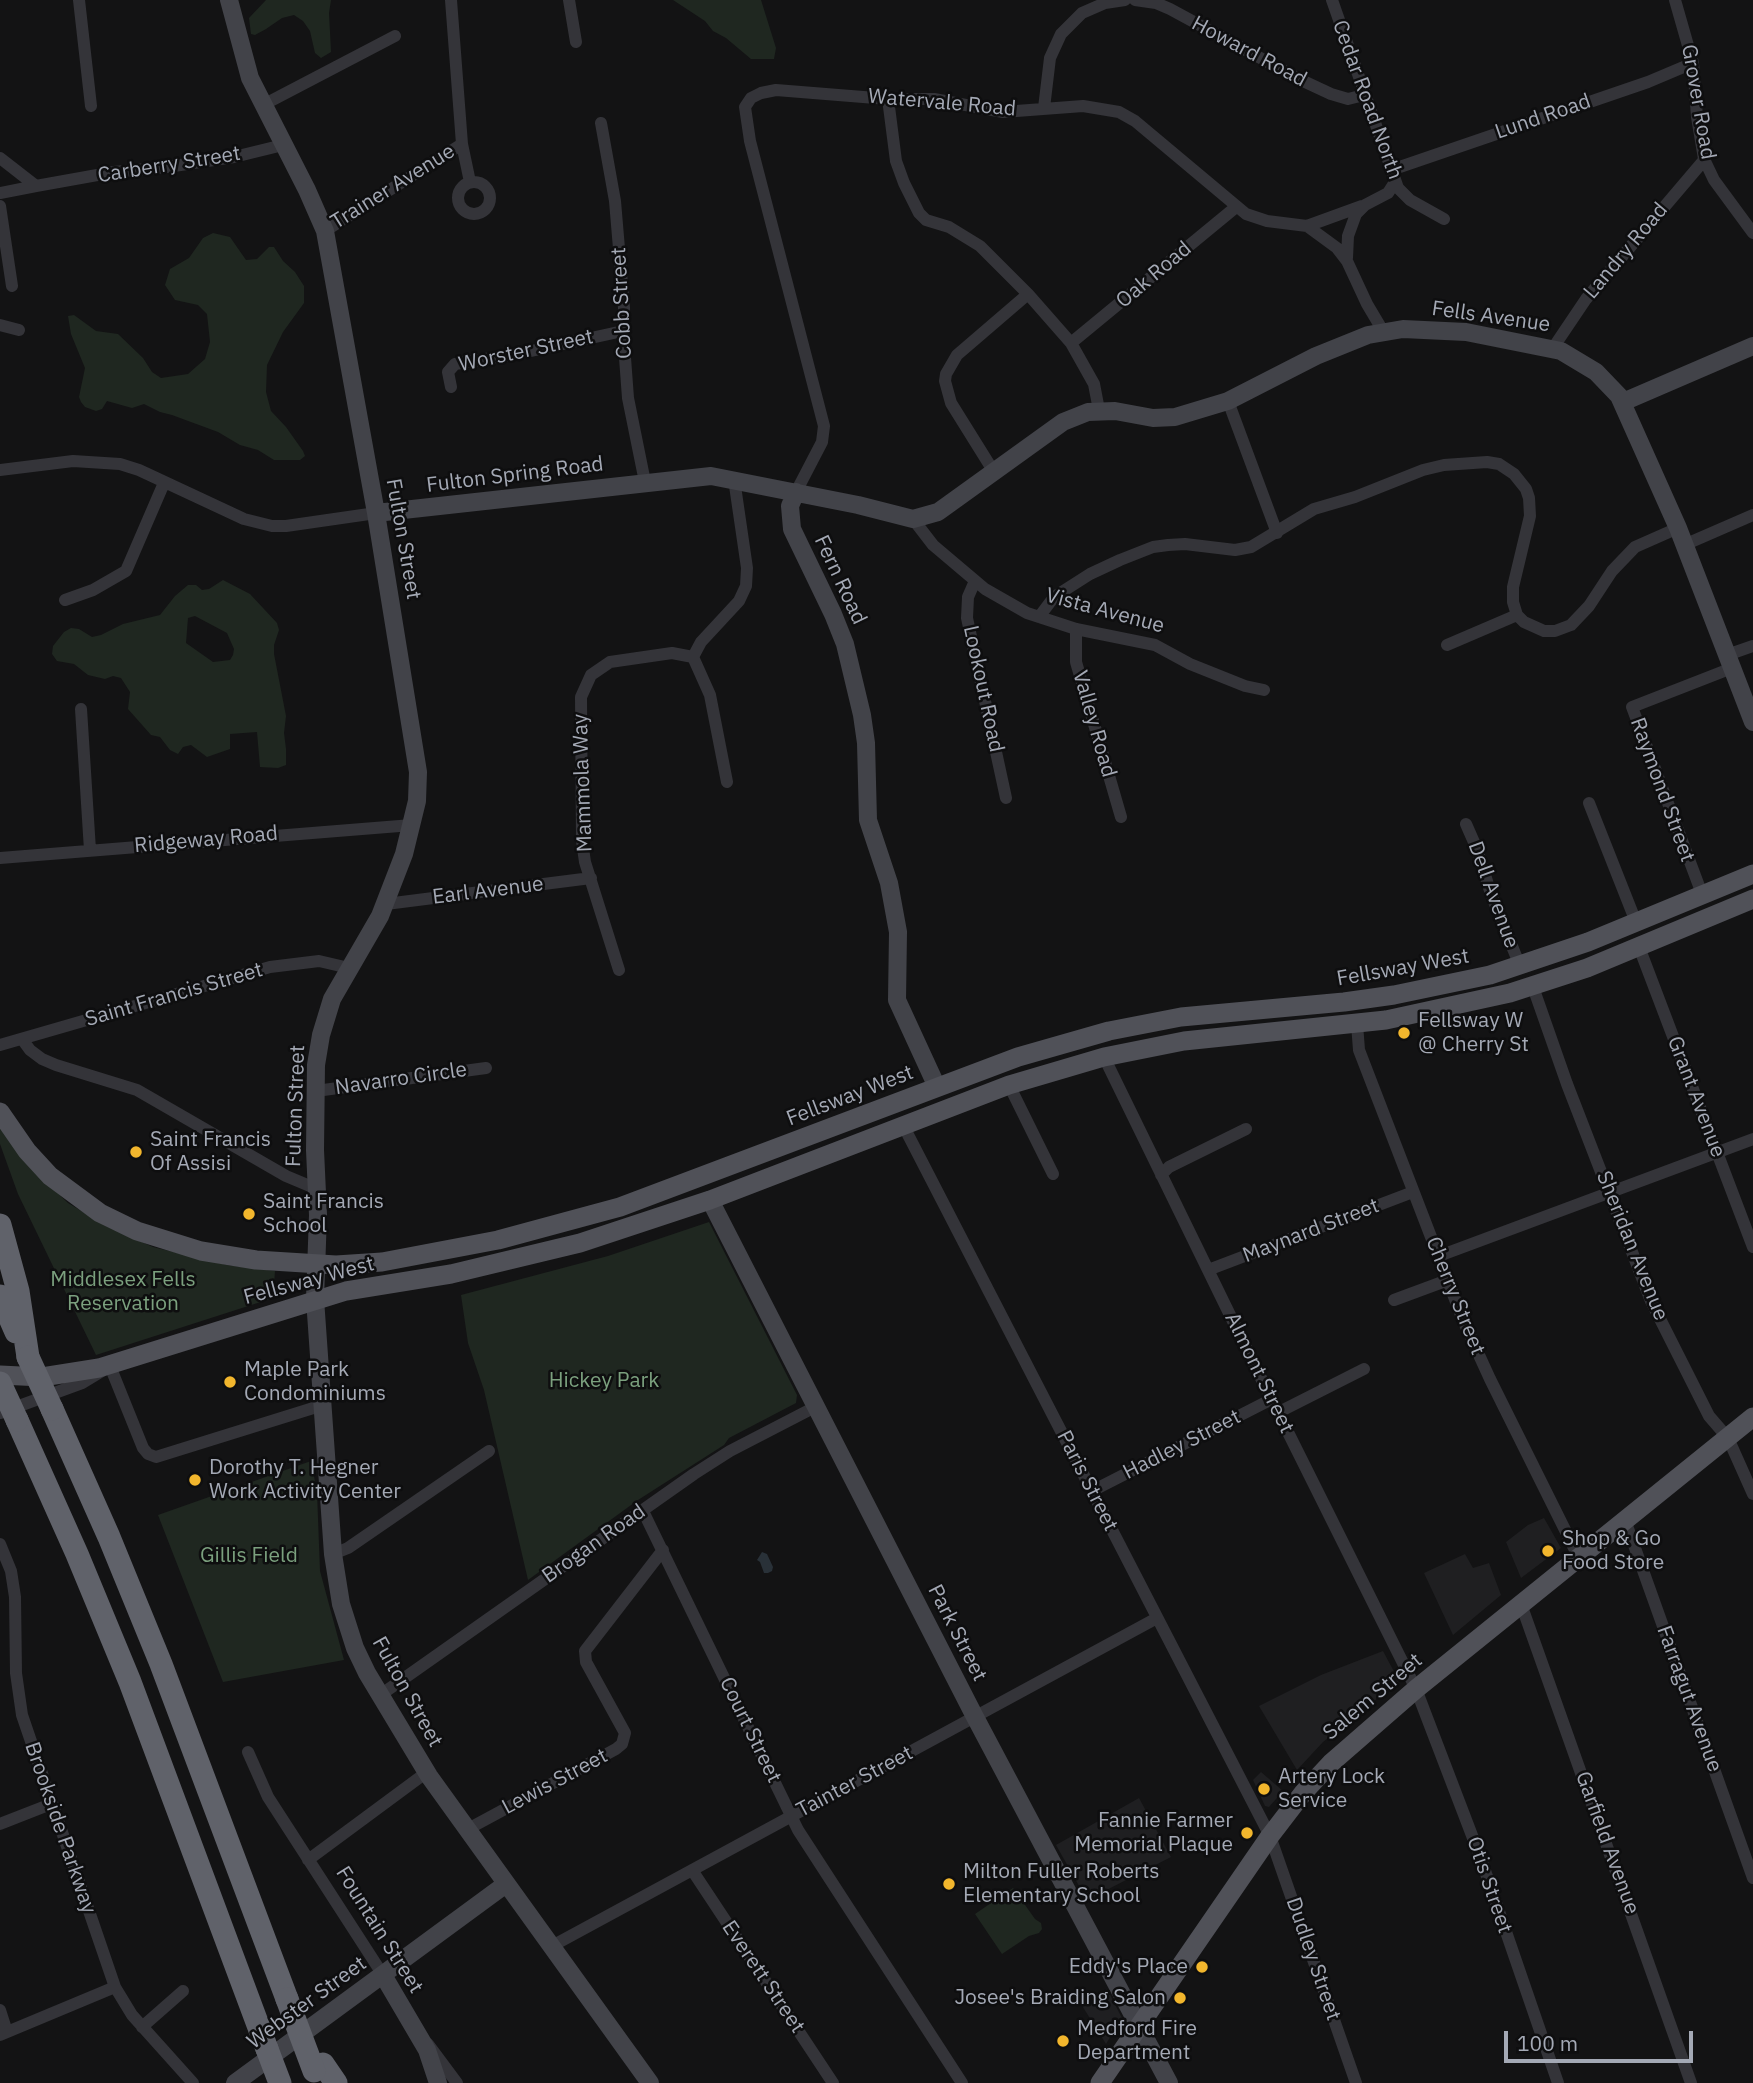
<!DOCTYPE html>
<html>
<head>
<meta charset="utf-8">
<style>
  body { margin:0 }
  #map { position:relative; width:1753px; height:2083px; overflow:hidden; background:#131314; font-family:"IBM Plex Sans",sans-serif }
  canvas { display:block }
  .scale { position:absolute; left:1504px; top:2031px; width:189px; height:32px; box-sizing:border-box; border:4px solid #a4a9b5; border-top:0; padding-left:9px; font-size:21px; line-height:24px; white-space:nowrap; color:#a4a9b5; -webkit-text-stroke:5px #0e0e0f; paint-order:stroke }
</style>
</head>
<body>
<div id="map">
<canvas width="1753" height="2083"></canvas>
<div class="scale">100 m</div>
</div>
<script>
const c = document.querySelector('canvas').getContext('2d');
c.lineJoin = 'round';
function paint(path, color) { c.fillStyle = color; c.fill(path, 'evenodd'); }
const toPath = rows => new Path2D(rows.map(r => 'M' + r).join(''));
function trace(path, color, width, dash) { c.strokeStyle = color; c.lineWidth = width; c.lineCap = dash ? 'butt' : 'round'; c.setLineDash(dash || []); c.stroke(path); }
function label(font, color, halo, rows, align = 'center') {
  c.font = font + ' "IBM Plex Sans",sans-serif'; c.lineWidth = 5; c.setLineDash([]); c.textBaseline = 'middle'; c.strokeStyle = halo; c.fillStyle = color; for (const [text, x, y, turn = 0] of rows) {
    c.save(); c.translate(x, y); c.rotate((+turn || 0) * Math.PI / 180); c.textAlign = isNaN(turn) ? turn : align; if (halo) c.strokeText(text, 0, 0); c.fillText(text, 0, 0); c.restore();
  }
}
paint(toPath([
  [1544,1518,1561,1548,1521,1578,1506,1542,1528,1525],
  [1465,1554,1473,1568,1489,1563,1501,1595,1453,1635,1424,1573],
  [1383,1651,1399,1681,1323,1742,1297,1770,1259,1706,1321,1675],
  [1261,1772,1283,1791,1269,1807,1265,1806,1253,1780],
  [1139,1798,1171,1857,1087,1900,1056,1845],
  [1107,1989,1122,2018,1106,2044,1081,2004]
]), '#1f1f21');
paint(toPath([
  [266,0,331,0,329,13,331,52,321,58,315,53,310,31,303,21,294,15,282,18,266,29,255,35,251,34,249,18],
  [673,0,761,0,776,48,774,59,751,59,726,38,713,31,705,21],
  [213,233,230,237,246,260,257,259,269,247,274,247,283,261,295,272,304,286,304,303,283,332,267,365,266,392,271,411,286,427,303,451,305,456,300,460,274,460,258,450,240,445,218,432,172,415,160,412,144,404,132,408,107,401,102,409,96,411,85,407,81,402,79,397,85,368,71,334,68,316,74,315,96,331,118,334,143,358,152,372,161,378,188,374,205,359,210,342,207,314,198,305,175,300,165,285,170,269,189,258,203,238],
  [223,580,250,594,277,623,279,630,274,645,274,654,286,716,284,733,286,749,286,765,278,768,260,767,257,732,230,734,230,749,207,757,191,745,183,747,178,754,170,750,160,737,151,735,128,709,130,692,121,678,113,676,105,679,88,675,74,664,57,661,52,654,53,646,64,632,71,628,79,629,92,637,101,635,123,624,160,615,175,596,188,585,196,585,202,590,209,589],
  [195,616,227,633,234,649,233,655,230,660,213,662,186,643,188,618],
  [0,1124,46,1182,68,1203,108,1227,153,1247,227,1265,275,1271,273,1298,96,1355,18,1194,0,1144],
  [709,1222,797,1395,796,1403,729,1438,724,1445,638,1500,528,1580,484,1390,468,1343,461,1295,608,1256],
  [311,1461,317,1492,320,1571,344,1660,223,1682,158,1515],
  [1013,1888,1035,1919,1041,1923,1042,1929,1039,1933,1029,1936,1002,1954,975,1914]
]), '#1f2720');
paint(toPath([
  [762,1552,767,1554,773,1567,772,1571,768,1573,764,1573,760,1562,757,1560]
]), '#293138');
trace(toPath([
  [79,0,91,106],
  [451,0,462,144,470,182],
  [569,0,576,42],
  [1135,0,1156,3,1170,9,1301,80,1331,94,1348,99,1364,95],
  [1332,0,1398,188,1410,200,1444,219],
  [1675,0,1693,63,1697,117,1704,159,1714,180,1753,233],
  [888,99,896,161,904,183,919,213,926,220,949,227,980,246,1028,294,1071,343,1094,384,1099,410],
  [263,105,395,36],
  [1044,108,1050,58,1061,34,1082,13,1105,3,1125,0],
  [601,123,615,201,624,308,623,331,628,398,645,482],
  [0,158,36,186,114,172,167,167,234,157,283,145],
  [1391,170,1648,82,1693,63],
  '458 198a16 16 0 1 1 32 0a16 16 0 1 1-32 0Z',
  [0,193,36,186],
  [0,206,12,286],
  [1307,226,1362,206],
  [325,231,462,144],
  [1347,258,1348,236,1356,214,1365,205,1388,193,1395,182],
  [0,325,19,330],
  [1071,343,1236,207],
  [1553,348,1586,299,1705,159],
  [451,387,448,372,455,364,522,353,623,331],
  [1228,401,1277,533],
  [0,470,73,461,120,464,139,470,244,519,272,526,286,526,376,513],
  [994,472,951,403,945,381,946,374,957,355,1028,294],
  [796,492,822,442,824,426,750,141,745,107,751,98,761,93,776,90,888,99,934,99,1003,112,1083,106,1119,112,1135,121,1246,214,1267,221,1307,226,1337,248,1347,261,1367,304,1383,331],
  [913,519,933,545,985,589,1027,613,1076,629,1155,645,1190,664,1245,686,1264,690],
  [1684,545,1753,515],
  [975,581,968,597,967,618,1006,798],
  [65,600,93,590,126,571,164,483],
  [1039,617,1054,597,1090,574,1120,560,1153,547,1168,545,1185,544,1235,550,1251,547,1314,509,1355,497,1423,470,1444,465,1487,462,1499,464,1514,474,1526,489,1529,498,1530,516,1513,587,1513,602,1517,615,1524,622,1544,631,1555,631,1571,625,1589,606,1612,571,1635,547,1678,528],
  [1076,629,1076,662,1121,817],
  [1447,645,1517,615],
  [1727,655,1753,646],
  [693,657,701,642,739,601,746,586,747,568,734,479],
  [81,709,90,850],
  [1589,803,1636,922],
  [1466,824,1477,849,1491,894,1520,966],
  [0,858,412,825],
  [1702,894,1632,707,1732,668],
  [386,904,591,878],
  [1639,947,1753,1247],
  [619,970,585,862,582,841,581,697,591,675,610,662,672,653,693,657,710,695,727,782],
  [1533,987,1567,1084,1651,1301,1709,1416,1728,1438,1753,1494],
  [1357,1024,1359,1050,1463,1320,1490,1379,1579,1558],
  [22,1039,30,1050,42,1059,56,1065,137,1090,286,1176,317,1189],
  [0,1045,270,967,319,961,349,968],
  [1104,1057,1250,1356,1416,1689,1481,1859,1558,2083],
  [1009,1085,1053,1174],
  [316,1091,486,1068],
  [903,1125,1270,1836,1356,2083],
  [1161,1175,1169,1167,1246,1129],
  [1439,1256,1753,1139],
  [1208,1270,1413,1192],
  [1394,1300,1448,1280],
  [1279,1412,1364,1369],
  [0,1413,82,1383,110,1366,143,1448,148,1454,156,1457,323,1405],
  [1092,1491,1272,1399],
  [643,1511,798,1830,962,2083],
  [1625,1520,1753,1878],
  [0,1544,11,1571,15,1597,16,1673,22,1715,115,1987,132,2015,193,2083],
  [333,1554,348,1548,489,1451],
  [1521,1604,1691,2083],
  [379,1696,694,1474,730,1451,817,1406],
  [248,1752,268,1797,383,1975],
  [0,1824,51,1804],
  [468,1829,616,1749,622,1744,625,1733,586,1662,585,1651,663,1550],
  [308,1860,427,1772],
  [692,1870,833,2083],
  [552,1946,1157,1618],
  [0,2010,7,2032],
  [142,2027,183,1991],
  [0,2035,115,1987],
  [428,2044,457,2083]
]), '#343439', 12);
trace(toPath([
  [229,0,250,78,307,190,325,231,376,513,418,772,417,801,404,854,380,916,332,999,321,1035,316,1065,315,1150,318,1215,315,1299,333,1554,341,1604,355,1648,367,1673,429,1776,650,2083],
  [1623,402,1753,346],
  [796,492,790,506,792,529,833,614,845,644,862,715,866,743,868,820,889,883,898,932,897,1000,937,1087],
  [376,513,711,476,858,505,913,519,938,512,1063,422,1088,412,1115,411,1153,418,1175,417,1228,401,1316,356,1368,335,1403,329,1466,332,1561,351,1596,372,1619,396,1678,528,1753,722],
  [710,1200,975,1717,1169,2083],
  [383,1975,427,2050,438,2083],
  [235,2083,506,1884]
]), '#424349', 18);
trace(toPath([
  [0,1112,27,1151,50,1176,100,1213,137,1231,201,1251,256,1260,336,1265,382,1262,498,1240,620,1207,1018,1057,1109,1031,1181,1017,1344,1002,1394,995,1490,975,1588,942,1753,874],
  [0,1375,42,1377,99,1368,346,1291,451,1274,580,1243,710,1200,1009,1085,1104,1057,1184,1041,1386,1020,1510,993,1587,968,1753,899],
  [1100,2083,1270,1836,1303,1793,1331,1763,1416,1689,1753,1417]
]), '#505158', 19);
trace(toPath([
  [0,1225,18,1291,28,1357],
  [0,1296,16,1332],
  [52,1409,109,1537,161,1664,287,1999],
  [17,1420,77,1554,130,1682,267,2049],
  [323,2064,336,2083]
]), '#60626a', 23);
trace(toPath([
  [28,1357,52,1409],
  [0,1383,17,1420],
  [287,1999,314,2071],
  [267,2049,280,2083]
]), '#60626a', 23);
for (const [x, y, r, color] of [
  [1404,1033,7,"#f2b62d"],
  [136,1152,7,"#f2b62d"],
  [249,1214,7,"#f2b62d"],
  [230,1382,7,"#f2b62d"],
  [195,1480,7,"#f2b62d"],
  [1548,1551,7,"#f2b62d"],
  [1264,1789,7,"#f2b62d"],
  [1247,1833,7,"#f2b62d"],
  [949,1884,7,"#f2b62d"],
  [1202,1967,7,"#f2b62d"],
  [1180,1998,7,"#f2b62d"],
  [1063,2041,7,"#f2b62d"]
]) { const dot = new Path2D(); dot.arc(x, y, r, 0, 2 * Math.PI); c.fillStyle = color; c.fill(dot); trace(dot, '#0e0e0f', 2.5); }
label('21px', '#a4a9b5', '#0e0e0f', [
  ["Howard Road",1249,52,28],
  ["Cedar Road North",1367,100,70],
  ["Grover Road",1698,102,80],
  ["Watervale Road",942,103,5],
  ["Lund Road",1543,117,-19],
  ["Carberry Street",169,165,-9],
  ["Trainer Avenue",393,187,-32],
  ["Landry Road",1626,251,-50],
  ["Oak Road",1154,275,-40],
  ["Cobb Street",622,303,-93],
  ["Fells Avenue",1491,317,8],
  ["Worster Street",526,351,-12],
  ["Fulton Spring Road",515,475,-7],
  ["Fulton Street",403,539,80],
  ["Fern Road",840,580,65],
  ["Vista Avenue",1105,611,15],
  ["Lookout Road",983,689,78],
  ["Valley Road",1094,724,74],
  ["Mammola Way",583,783,-92],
  ["Raymond Street",1662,790,70],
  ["Ridgeway Road",206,840,-5],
  ["Earl Avenue",488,891,-7],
  ["Dell Avenue",1493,895,70],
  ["Fellsway West",1403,968,-10],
  ["Saint Francis Street",174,995,-16],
  ["Navarro Circle",401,1079,-8],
  ["Fellsway West",850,1096,-21],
  ["Grant Avenue",1696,1097,69],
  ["Fulton Street",296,1106,-88],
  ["Maynard Street",1311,1231,-21],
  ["Sheridan Avenue",1632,1246,68],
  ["Fellsway West",309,1281,-15],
  ["Cherry Street",1455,1296,68],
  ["Almont Street",1259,1373,64],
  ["Hadley Street",1182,1445,-27],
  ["Paris Street",1087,1481,63],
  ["Brogan Road",594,1544,-35],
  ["Park Street",957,1633,63],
  ["Fulton Street",407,1692,61],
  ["Salem Street",1373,1697,-40],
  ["Farragut Avenue",1689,1699,70],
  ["Court Street",750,1730,64],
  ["Lewis Street",555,1782,-28],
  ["Tainter Street",855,1782,-28],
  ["Brookside Parkway",60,1828,71],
  ["Garfield Avenue",1607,1843,70],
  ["Otis Street",1489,1885,71],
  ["Fountain Street",379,1930,58],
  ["Dudley Street",1313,1959,71],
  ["Everett Street",763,1977,56],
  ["Webster Street",307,2003,-36]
]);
label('21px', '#a4a9b5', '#0e0e0f', [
  ["Fellsway W",1418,1021],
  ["@ Cherry St",1418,1045],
  ["Saint Francis",150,1140],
  ["Of Assisi",150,1164],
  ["Saint Francis",263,1202],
  ["School",263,1226],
  ["Maple Park",244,1370],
  ["Condominiums",244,1394],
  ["Dorothy T. Hegner",209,1468],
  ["Work Activity Center",209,1492],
  ["Shop & Go",1562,1539],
  ["Food Store",1562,1563],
  ["Artery Lock",1278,1777],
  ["Service",1278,1801],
  ["Fannie Farmer",1233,1821,"right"],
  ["Memorial Plaque",1233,1845,"right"],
  ["Milton Fuller Roberts",963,1872],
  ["Elementary School",963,1896],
  ["Eddy's Place",1188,1967,"right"],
  ["Josee's Braiding Salon",1166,1998,"right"],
  ["Medford Fire",1077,2029],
  ["Department",1077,2053]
], 'left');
label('21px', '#7ba07e', '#0e0e0f', [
  ["Middlesex Fells",123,1280],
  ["Reservation",123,1304],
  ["Hickey Park",604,1381],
  ["Gillis Field",249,1556]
]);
</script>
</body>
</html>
